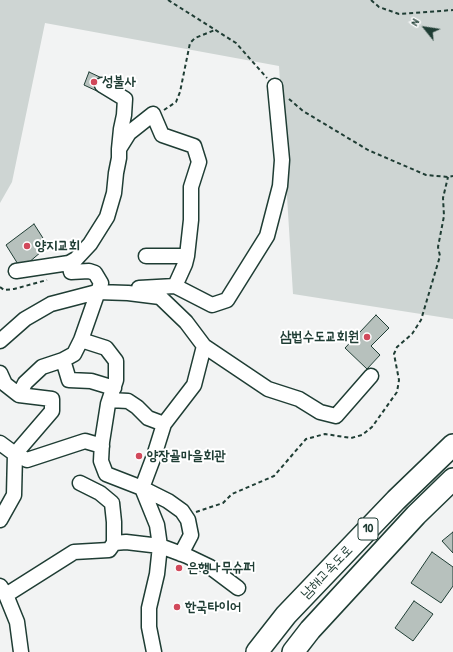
<!DOCTYPE html>
<html>
<head>
<meta charset="utf-8">
<style>
  body { margin:0 }
  #map { position:relative; width:453px; height:652px; overflow:hidden; background:#f2f3f3; font-family:"Patrick Hand",sans-serif }
  canvas { display:block }
  .north { position:absolute; left:405px; top:8px; width:40px; height:40px; -webkit-text-stroke:3px #fff; paint-order:stroke; rotate:300deg; font-size:11px; font-weight:700; line-height:16px; text-align:center; color:#1f3d34 }
  .north::after { content:''; display:block; margin:auto; width:14px; height:18px; background:#1f3d34; clip-path:polygon(50% 0,100% 100%,50% 72%,0 100%) }
</style>
</head>
<body>
<div id="map">
<canvas width="453" height="652"></canvas>
<div class="north">N</div>
</div>
<script>
const c = document.querySelector('canvas').getContext('2d');
c.lineJoin = 'round';
function paint(path, color) { c.fillStyle = color; c.fill(path, 'evenodd'); }
const toPath = rows => new Path2D(rows.map(r => 'M' + r).join(''));
function trace(path, color, width, dash) { c.strokeStyle = color; c.lineWidth = width; c.lineCap = dash ? 'butt' : 'round'; c.setLineDash(dash || []); c.stroke(path); }
function label(font, color, halo, rows, align = 'center') {
  c.font = font + ' "Patrick Hand","Poor Story",sans-serif'; c.lineWidth = 4; c.setLineDash([]); c.textBaseline = 'middle'; c.strokeStyle = halo; c.fillStyle = color; for (const [text, x, y, turn = 0] of rows) {
    c.save(); c.translate(x, y); c.rotate((+turn || 0) * Math.PI / 180); c.textAlign = isNaN(turn) ? turn : align; if (halo) c.strokeText(text, 0, 0); c.fillText(text, 0, 0); c.restore();
  }
}
paint(toPath([
  [0,0,453,0,453,319,293,294,279,66,45,23,12,182,0,203]
]), '#ced5d3');
const building = toPath([
  [89,72,104,79,99,92,84,85,89,72],
  [34,224,48,246,21,269,6,245,34,224],
  [376,315,389,328,371,346,380,355,367,369,345,348,376,315],
  [453,532,453,553,442,541,453,532],
  [432,552,453,567,453,586,441,603,411,583,432,552],
  [414,601,433,614,413,641,395,628,414,601]
]);
paint(building, '#b7c1bd');
trace(building, '#1f3d34', 1);
const minor = toPath([
  [102,85,125,99,124,115,121,129,119,149,129,133,153,114,162,135,194,146,199,162,191,187,191,220,187,256,185,264,175,286,139,288],
  [146,256,187,256],
  [16,271,69,263,76,259,90,244,107,217,114,193,116,173,119,158,119,149],
  [175,286,212,305,227,300,267,236,280,186,282,160,275,86],
  [81,340,106,348,116,361,116,380,108,404,102,442,101,461,106,474,142,488,168,501,182,511,188,520,191,535,181,554],
  [0,341,25,319,51,304,97,292,128,293,160,297,186,322,204,346,194,385,164,424,154,456,142,488,157,525,160,546,157,574,149,608,149,627,154,652],
  [204,346,268,389,299,399,320,412,336,416,371,376],
  [63,360,69,380,91,381,114,388],
  [0,373,5,384,19,395,25,383,42,367,63,360,74,354,81,340,101,283,95,273,89,271,71,272,69,263],
  [19,395,52,399,52,411,15,454,27,460,85,441,102,446],
  [110,400,128,401,137,407,148,418,164,424],
  [0,443,15,454,14,495,0,520],
  [114,543,126,542,160,546,187,556,210,567,238,588],
  [0,586,6,595,17,622,21,652],
  [6,595,74,552,109,550,114,543,114,522,112,503,100,493,80,483]
]);
const highway = toPath([
  [257,652,286,615,396,500,453,445],
  [293,652,310,630,416,515,453,479]
]);
trace(minor, '#1f3d34', 17);
trace(highway, '#1f3d34', 24);
trace(toPath([
  [168,0,236,43,267,78],
  [371,0,379,7,399,14,453,10],
  [289,99,303,111,368,150,426,175,448,177,453,176],
  [164,110,176,102,180,92,190,43,195,38,215,30],
  [0,287,4,290,14,289,47,280],
  [196,512,223,503,232,494,274,476,306,439,325,434,351,438,362,435,372,427,397,392,399,380,394,354,397,347,412,334,421,320,440,256,438,247,444,216,443,198,448,177]
]), '#1f3d34', 2, [4, 3]);
trace(minor, '#fff', 14);
trace(highway, '#fff', 21);
for (const [x, y, r, color] of [
  [94,82,4,"#d1495b"],
  [27,246,4,"#d1495b"],
  [367,337,4,"#d1495b"],
  [139,456,4,"#d1495b"],
  [179,568,4,"#d1495b"],
  [177,607,4,"#d1495b"]
]) { const dot = new Path2D(); dot.arc(x, y, r, 0, 2 * Math.PI); c.fillStyle = color; c.fill(dot); trace(dot, '#fff', 1.5); }
for (const [x, y, w] of [
  [368,529,20]
]) { const box = new Path2D(); box.roundRect(x - w / 2, y - 11, w, 22, 3); c.fillStyle = '#fff'; c.fill(box); trace(box, '#1f3d34', 1); }
label('bold 13px', '#1f3d34', null, [
  ["10",368,529]
]);
label('bold 14px', '#1f3d34', '#fff', [
  ["성불사",102,82],
  ["양지교회",35,246],
  ["삼법수도교회원",359,337,"right"],
  ["양장골마을회관",147,456],
  ["은행나무슈퍼",187,568],
  ["한국타이어",185,607]
], 'left');
label('14px', '#1f3d34', '#fff', [
  ["남해고속도로",327,572,-46]
]);
</script>
</body>
</html>
